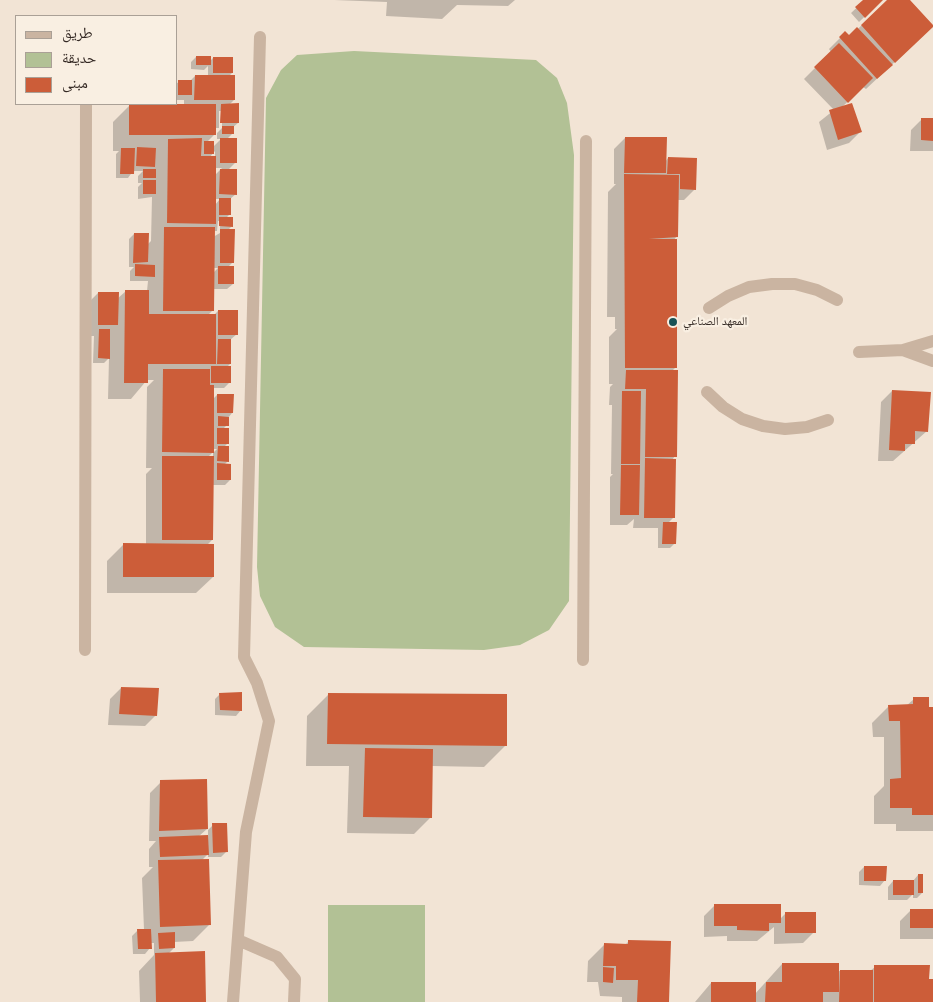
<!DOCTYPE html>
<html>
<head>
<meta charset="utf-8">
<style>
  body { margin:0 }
  #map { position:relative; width:933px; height:1002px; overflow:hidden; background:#f2e4d5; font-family:Poppins,"Noto Naskh Arabic",sans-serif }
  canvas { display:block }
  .legend { position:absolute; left:15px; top:15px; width:162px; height:90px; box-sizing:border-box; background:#f9efe2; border:1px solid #aaa096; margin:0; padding:6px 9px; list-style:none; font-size:15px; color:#342924 }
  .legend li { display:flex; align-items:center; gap:10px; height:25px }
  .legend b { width:25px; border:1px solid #aaa096 }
</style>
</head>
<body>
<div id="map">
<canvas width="933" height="1002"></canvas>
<ul class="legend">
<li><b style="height:6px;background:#cab4a1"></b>طريق</li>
<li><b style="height:14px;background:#b2c195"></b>حديقة</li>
<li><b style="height:14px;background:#cc5d39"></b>مبنى</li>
</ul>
</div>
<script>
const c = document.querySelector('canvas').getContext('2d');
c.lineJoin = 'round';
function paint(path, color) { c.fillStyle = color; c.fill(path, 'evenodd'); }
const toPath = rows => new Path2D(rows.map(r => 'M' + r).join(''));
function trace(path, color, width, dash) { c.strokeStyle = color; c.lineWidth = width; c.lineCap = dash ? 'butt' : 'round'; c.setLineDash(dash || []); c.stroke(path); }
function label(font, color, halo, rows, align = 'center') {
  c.font = font + ' Poppins,"Noto Naskh Arabic",sans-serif'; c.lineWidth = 4.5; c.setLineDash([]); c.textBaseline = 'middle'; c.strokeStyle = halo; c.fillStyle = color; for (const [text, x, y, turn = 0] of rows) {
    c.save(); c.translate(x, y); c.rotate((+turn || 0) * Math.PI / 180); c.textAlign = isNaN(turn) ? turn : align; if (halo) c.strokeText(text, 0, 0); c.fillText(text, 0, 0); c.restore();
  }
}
paint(toPath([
  [354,51,536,60,557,78,567,103,574,155,569,601,549,630,520,645,484,650,304,647,275,627,260,596,257,567,266,98,281,70,297,55],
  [328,905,425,905,425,1002,328,1002]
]), '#b2c195');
paint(toPath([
  [334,0,515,0,508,6,457,5,442,19,386,16,387,2],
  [865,0,882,0,859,22,851,13],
  [889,0,909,0,916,42,866,89,863,87,841,108,860,132,849,143,827,150,819,122,834,110,804,79,831,52,829,49,845,33,849,37],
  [196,57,209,62,213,58,232,73,229,76,234,100,229,105,238,123,232,128,233,133,226,140,236,162,228,170,236,194,230,199,229,215,226,218,232,226,228,230,233,262,228,267,233,284,227,289,213,289,213,310,208,315,214,315,218,311,237,334,230,340,230,364,226,368,229,383,224,388,213,388,213,399,217,395,232,413,228,418,227,425,223,429,227,444,223,448,228,461,224,465,230,480,225,485,212,485,212,540,207,545,213,577,196,593,107,593,107,561,124,544,146,545,146,474,152,468,146,468,147,387,154,380,147,380,131,399,108,399,109,358,104,363,93,363,94,336,87,336,87,304,98,293,117,299,126,291,147,291,148,281,130,281,130,271,134,267,129,267,129,239,134,234,147,245,151,241,152,197,138,199,138,187,142,183,138,183,138,176,143,171,133,171,128,178,116,178,116,154,119,151,113,151,113,122,131,104,95,104,165,104,164,105,184,105,184,100,176,100,176,83,190,81,195,76,208,76,208,66,204,70,191,69,191,62],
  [219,111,222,111,222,128,217,133,217,139,221,139,213,147,207,142,215,134,215,128,219,128],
  [215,151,215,157,209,158],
  [215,168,222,168,215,175],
  [215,199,220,199,215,205],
  [218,221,220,221,220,233,213,237,214,231,217,231],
  [213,268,218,268,213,273],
  [213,449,217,449,213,453,213,458,207,458,213,452],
  [922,119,933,119,933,151,910,151,911,130],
  [625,138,665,162,668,158,695,189,684,200,677,200,676,237,674,240,675,368,672,371,675,456,672,460,674,517,668,523,675,543,670,548,658,548,658,528,633,528,634,519,627,525,610,525,610,477,613,474,611,474,612,405,609,405,610,387,613,384,609,384,609,337,617,329,615,329,615,317,607,317,608,192,616,184,614,184,614,149],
  [892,391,927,431,893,461,878,461,881,402],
  [121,688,156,715,145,726,108,725,110,699],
  [220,694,241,710,236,716,215,715,215,699],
  [328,695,506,745,484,767,432,766,430,818,414,834,347,833,349,766,306,766,307,716],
  [914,699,928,709,933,709,933,831,896,831,896,824,874,824,874,796,884,786,884,737,873,737,872,723,889,706,906,706],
  [161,782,207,829,199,836,208,836,208,830,213,825,226,852,221,857,208,857,208,854,202,860,209,925,193,941,174,942,174,948,168,954,205,1002,140,1002,139,971,154,955,154,943,150,943,150,948,145,954,133,954,132,936,138,930,144,930,142,878,153,867,149,867,149,849,156,841,149,841,150,793],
  [864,867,885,880,880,886,859,885,859,872],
  [918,875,922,893,917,898,913,898,913,894,907,900,888,900,888,887,893,881,913,881],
  [715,905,780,919,785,914,814,932,803,943,774,944,774,927,757,941,727,941,727,936,704,937,704,916],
  [911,910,933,910,933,939,900,939,900,921],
  [629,941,667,1002,622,1002,622,997,600,996,598,982,587,982,588,961,605,944,625,945],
  [782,964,837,971,870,971,875,967,933,980,933,1002,695,1002,711,983,754,995]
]), '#0003');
paint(toPath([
  [863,0,883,0,865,18,855,7],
  [887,0,910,0,933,25,933,27,895,63,861,25],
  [857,27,893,65,877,79,839,37,845,31,849,35],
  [839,43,873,78,848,103,814,67],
  [196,56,211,56,211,65,196,65],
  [213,57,233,57,233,73,213,73],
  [195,75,235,75,235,100,194,100],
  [178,80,192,80,192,95,178,95],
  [239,103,239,123,220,123,221,104],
  [852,103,862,132,838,140,829,110],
  [129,104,216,104,216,135,129,135],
  [921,118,933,118,933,141,921,140],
  [222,126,234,126,234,134,222,134],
  [625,137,667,137,666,173,624,173],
  [202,138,201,156,216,156,216,224,167,223,168,139],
  [220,138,237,138,237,163,220,163],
  [204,141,214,141,214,154,204,154],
  [137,147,156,148,155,167,136,166],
  [121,148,135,148,134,174,120,174],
  [668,157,697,158,696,190,680,189,680,174,667,174],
  [143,169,156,169,156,178,143,178],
  [220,169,237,169,237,195,219,194],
  [624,174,679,175,678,237,649,239,677,239,677,368,625,368],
  [143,180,156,180,156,194,143,194],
  [219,198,231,198,231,215,219,215],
  [219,217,233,217,233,227,219,226],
  [164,227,215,227,214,311,163,311],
  [220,229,235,229,234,263,220,263],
  [134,233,149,233,148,262,133,263],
  [135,264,155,265,155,277,135,276],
  [218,266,234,266,234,284,218,284],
  [125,290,149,290,149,314,216,314,216,364,148,364,148,383,124,383],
  [98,292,119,292,118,325,98,325],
  [218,310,238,310,238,335,218,335],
  [99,329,110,329,110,359,98,358],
  [218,339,231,339,231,364,217,364],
  [211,366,231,366,231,383,211,383],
  [163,369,210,369,210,385,214,385,214,453,162,452],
  [626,370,678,370,677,457,645,457,646,389,625,389],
  [892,390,931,392,928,432,915,431,915,444,905,444,905,451,889,450],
  [622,391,641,391,640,464,621,464],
  [217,394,234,394,233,413,217,413],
  [218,416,229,417,229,426,218,426],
  [217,428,229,428,229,444,217,444],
  [218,446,229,446,229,462,217,461],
  [162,456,214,456,213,540,162,540],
  [645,458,676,459,675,518,644,518],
  [217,463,231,464,231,480,217,480],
  [621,465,640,465,639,515,620,515],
  [663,522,677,522,676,544,662,544],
  [123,543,214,544,214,577,123,577],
  [121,687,159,688,157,716,119,714],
  [242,692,242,711,220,710,219,693],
  [328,693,507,694,507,746,327,744],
  [913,697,929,697,929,707,933,707,933,815,912,815,912,808,890,808,890,779,901,778,900,721,889,721,888,705,913,704],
  [365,748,433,749,432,818,363,817],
  [207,779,208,829,159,831,160,780],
  [212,823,227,823,228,852,213,853],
  [208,835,209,855,160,857,159,837],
  [209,859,211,925,160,927,158,860],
  [864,866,887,866,886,881,864,881],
  [918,874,923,874,923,893,918,893],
  [893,880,914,880,914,895,893,895],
  [714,904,781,904,781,923,769,923,769,931,737,930,737,926,714,926],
  [910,909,933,909,933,928,910,928],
  [785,912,816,912,816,933,785,933],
  [137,929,151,929,152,949,138,949],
  [175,932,175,948,159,949,158,933],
  [628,940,671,941,669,1002,637,1002,638,980,616,980,616,966,603,966,604,943,628,944],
  [205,951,206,1002,156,1002,155,953],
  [782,963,839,963,839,992,823,992,823,1002,765,1002,766,982,782,982],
  [874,965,930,965,929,979,933,979,933,1002,874,1002],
  [603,967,614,968,613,983,603,982],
  [840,970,873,970,873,1002,839,1002],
  [711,982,756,982,756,1002,711,1002]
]), '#cc5d39');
trace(toPath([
  [709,308,728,296,749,287,772,284,795,284,817,290,837,300],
  [903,350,933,361],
  [859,352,903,350,933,341],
  [707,392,723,407,742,419,763,426,785,429,807,427,828,420],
  [85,650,86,104],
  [583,660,586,141],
  [238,940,277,957,295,979,294,1002],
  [233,1002,246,832,269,721,257,683,244,657,260,37]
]), '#cab4a1', 12);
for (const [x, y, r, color] of [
  [673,322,5,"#195256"]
]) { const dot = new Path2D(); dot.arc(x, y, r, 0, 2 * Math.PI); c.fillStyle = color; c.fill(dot); trace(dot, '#f9efe2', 2); }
label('12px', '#342924', '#f9efe2', [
  ["المعهد الصناعي",683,322]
], 'left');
</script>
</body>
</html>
